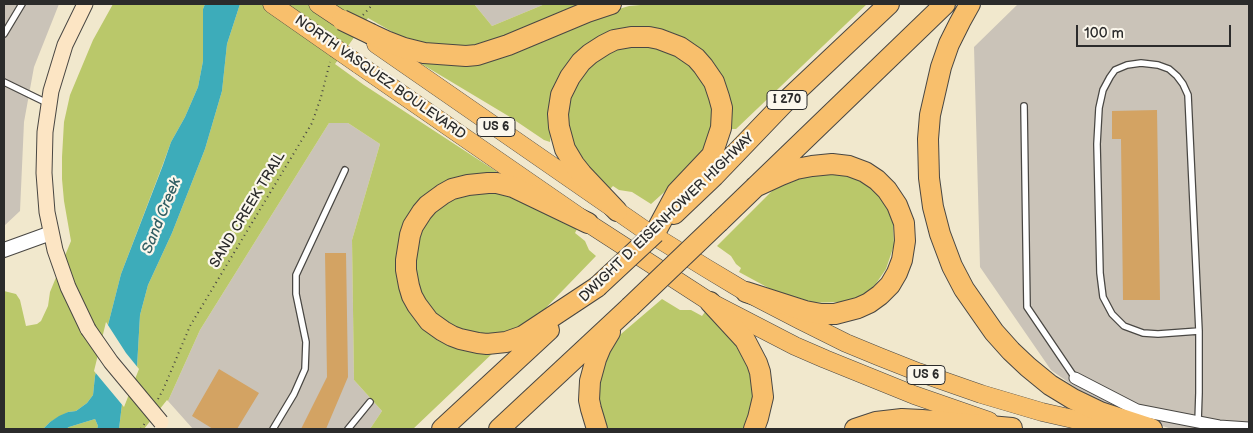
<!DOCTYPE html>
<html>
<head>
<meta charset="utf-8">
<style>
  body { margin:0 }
  #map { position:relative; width:1253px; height:433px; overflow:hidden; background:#f1e8cd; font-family:"Balsamiq Sans",sans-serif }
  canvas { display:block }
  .frame { position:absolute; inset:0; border:5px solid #2b2b2b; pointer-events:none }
  .scale { position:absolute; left:1076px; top:25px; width:155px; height:22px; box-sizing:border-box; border:2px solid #2b2b2b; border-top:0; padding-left:6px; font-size:15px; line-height:18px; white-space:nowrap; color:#2b2b2b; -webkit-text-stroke:4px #fbf7ec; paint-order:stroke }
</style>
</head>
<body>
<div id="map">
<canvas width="1253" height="433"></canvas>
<div class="frame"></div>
<div class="scale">100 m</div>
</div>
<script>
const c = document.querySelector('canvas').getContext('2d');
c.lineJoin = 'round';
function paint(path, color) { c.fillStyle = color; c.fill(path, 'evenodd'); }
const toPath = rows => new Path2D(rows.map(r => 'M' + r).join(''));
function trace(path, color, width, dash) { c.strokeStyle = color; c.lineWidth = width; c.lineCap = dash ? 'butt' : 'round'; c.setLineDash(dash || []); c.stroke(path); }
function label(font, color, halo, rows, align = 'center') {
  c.font = font + ' "Balsamiq Sans",sans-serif'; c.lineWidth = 4.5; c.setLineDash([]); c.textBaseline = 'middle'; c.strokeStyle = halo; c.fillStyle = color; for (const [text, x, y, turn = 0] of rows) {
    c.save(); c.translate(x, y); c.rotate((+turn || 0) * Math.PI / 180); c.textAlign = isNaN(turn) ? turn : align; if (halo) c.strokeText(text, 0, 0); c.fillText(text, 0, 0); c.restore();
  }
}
paint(toPath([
  [4,4,59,4,34,67,24,122,20,211,4,226],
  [474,4,545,4,492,26],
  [1018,4,1249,4,1249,429,1172,429,1104,408,1051,370,980,267,974,47],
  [329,123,348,123,380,144,352,240,354,380,382,411,370,429,193,429,168,401,200,330]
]), '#cac3b8');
paint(toPath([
  [113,4,205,4,203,9,203,61,198,87,185,117,171,142,163,164,121,274,95,376,93,395,87,403,76,411,68,412,50,422,43,429,4,429,4,291,16,294,20,300,26,326,37,324,41,321,48,306,50,292,71,241,64,201,62,179,62,157,64,122,70,95,93,40],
  [240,4,474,4,492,26,545,4,582,4,500,39,480,44,465,46,434,46,403,38,368,18,335,64,364,85,505,177,421,200,408,302,495,351,413,429,370,429,382,411,354,380,352,240,380,144,348,123,329,123,200,330,168,401,167,400,144,429,119,429,122,404,137,367,140,315,148,285,172,233,205,149,222,91,227,44],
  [652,4,867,4,736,129,728,129,699,48,686,39,668,31,641,27,623,28,606,33,592,41,580,51,554,100,550,142,544,140,510,117,420,63,421,57,444,61,629,6],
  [666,45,702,74,716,121,701,159,651,204,632,192,619,190,613,186,610,189,597,179,576,157,565,117,576,77,609,48],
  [835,170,868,183,885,202,893,222,894,245,886,269,875,285,864,294,853,300,840,302,804,303,776,292,739,272,741,268,736,264,731,256,717,246,773,190,787,181],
  [473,188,538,202,577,229,575,233,585,241,589,250,596,256,537,317,521,328,503,335,469,335,439,319,424,302,413,266,422,225,444,201],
  [662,299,680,310,691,310,702,316,705,312,729,327,758,383,748,429,606,429,602,424,597,385,611,346,621,334],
  [95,419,98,426,97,429,66,429,69,427]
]), '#bac86a');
paint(toPath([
  [205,4,240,4,227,44,222,91,205,149,172,233,148,285,140,315,137,367,122,404,119,429,97,429,98,426,95,419,69,427,66,429,43,429,50,422,59,416,68,412,76,411,87,403,93,395,95,376,121,274,163,165,171,142,185,117,198,87,203,61,203,9]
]), '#3dacba');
paint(toPath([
  [106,322,126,353,139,369,124,407,94,371]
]), '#f1e8cd');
paint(toPath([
  [1157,110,1160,300,1123,300,1121,139,1112,139,1112,111],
  [325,253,346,253,348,377,326,429,301,429,327,377],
  [219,369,259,393,237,429,213,429,192,416]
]), '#d3a363');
const service = toPath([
  [4,34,22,4],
  [4,82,47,103],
  [1024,106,1027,307,1075,378],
  [1198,422,1199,393,1199,331,1188,95,1183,84,1177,76,1169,69,1158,65,1141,63,1127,65,1115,70,1110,77,1103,90,1099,108,1097,144,1100,273,1103,297,1112,314,1124,326,1143,333,1158,334,1199,331],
  [273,429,294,394,305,369,306,342,296,294,296,275,345,170],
  [348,429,370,402]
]);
const minor = toPath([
  [1075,378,1137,410,1219,426,1249,428]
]);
const tertiary = toPath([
  [4,250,51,233]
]);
const secondary = toPath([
  [85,4,65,45,51,91,45,132,44,173,47,212,55,250,68,287,88,329]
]);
const trunk = toPath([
  [272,4,335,48],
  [318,4,342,20],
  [376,44,646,231,706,268,746,292,800,320,846,343,880,357,918,372,981,394,1042,412,1117,429],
  [358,64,588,223,710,302,795,346,825,359,914,395,989,421]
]);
const motorway = toPath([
  [970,4,960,22,949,44,941,67,930,115,928,139,929,178,933,207,940,234,952,266,964,289,994,332,1011,351,1028,367,1050,385,1073,399,1100,412,1152,429],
  [371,34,386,41,404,48,424,53,466,56,477,55,508,45,587,12,611,4],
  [617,211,582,174,574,164,565,149,559,127,558,114,561,95,570,77,581,62,590,54,604,45,614,40,631,37,649,37,659,39,680,47,696,58,703,66,714,82,719,97,722,108,721,128,712,155,677,192,655,233],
  [674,214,714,176,784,103,889,4],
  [719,222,945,4],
  [588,223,513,187,497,183,488,183,468,185,452,189,443,194,428,205,422,212,413,226,410,235,406,260,406,270,409,286,412,296,417,305,429,321,443,331,452,336,460,339,478,343,487,344,506,342,523,336,597,287],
  [746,292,805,311,821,314,835,314,858,308,869,303,880,295,890,285,897,273,902,260,905,241,904,223,897,205,887,190,877,180,865,172,849,166,832,164,812,166,796,169,781,175,755,187],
  [710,302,745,340,757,363,760,372,763,397,758,418,754,429],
  [442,429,549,330],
  [499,429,630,307],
  [597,429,591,409,589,400,590,381,596,359,601,347,610,332],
  [855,429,876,422,902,419,922,420,1012,428]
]);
trace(service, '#494743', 8);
trace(minor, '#494743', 13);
trace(tertiary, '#494743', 16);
trace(secondary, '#494743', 17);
trace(trunk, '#494743', 19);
trace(motorway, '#494743', 22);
trace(toPath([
  [363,15,373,4],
  [158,399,163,390,190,326,312,123,321,97,330,62],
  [141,429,145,423]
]), '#494743', 2, [1, 4]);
trace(service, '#fff', 5.5);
trace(minor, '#fff', 11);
trace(tertiary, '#fff', 14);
trace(secondary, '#fce5c4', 15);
trace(trunk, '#f8bf6c', 18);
trace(motorway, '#f8bf6c', 20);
const secondaryBridge = toPath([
  [88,329,111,362,161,422]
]);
const trunkBridge = toPath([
  [335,48,358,64]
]);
const motorwayBridge = toPath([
  [342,20,371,34],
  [597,287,655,233],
  [630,307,719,222]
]);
trace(secondaryBridge, '#494743', 17, []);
trace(trunkBridge, '#494743', 19, []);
trace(motorwayBridge, '#494743', 22, []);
trace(secondaryBridge, '#fce5c4', 15);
trace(trunkBridge, '#f8bf6c', 18);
trace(motorwayBridge, '#f8bf6c', 20);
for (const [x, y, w] of [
  [787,100,40],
  [496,127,38],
  [926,375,38]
]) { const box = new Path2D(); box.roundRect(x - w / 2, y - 9.5, w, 19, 4); c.fillStyle = '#fbf7ec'; c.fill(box); trace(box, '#2b2b2b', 1); }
label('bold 12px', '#2b2b2b', null, [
  ["I 270",787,100],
  ["US 6",496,127],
  ["US 6",926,375]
]);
label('14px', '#2b2b2b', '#fbf7ec', [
  ["NORTH VASQUEZ BOULEVARD",380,78,35],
  ["SAND CREEK TRAIL",248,210,-59],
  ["DWIGHT D. EISENHOWER HIGHWAY",667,218,-44]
]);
label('italic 15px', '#325f64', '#fbf7ec', [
  ["Sand Creek",162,216,-68]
]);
</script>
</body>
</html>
